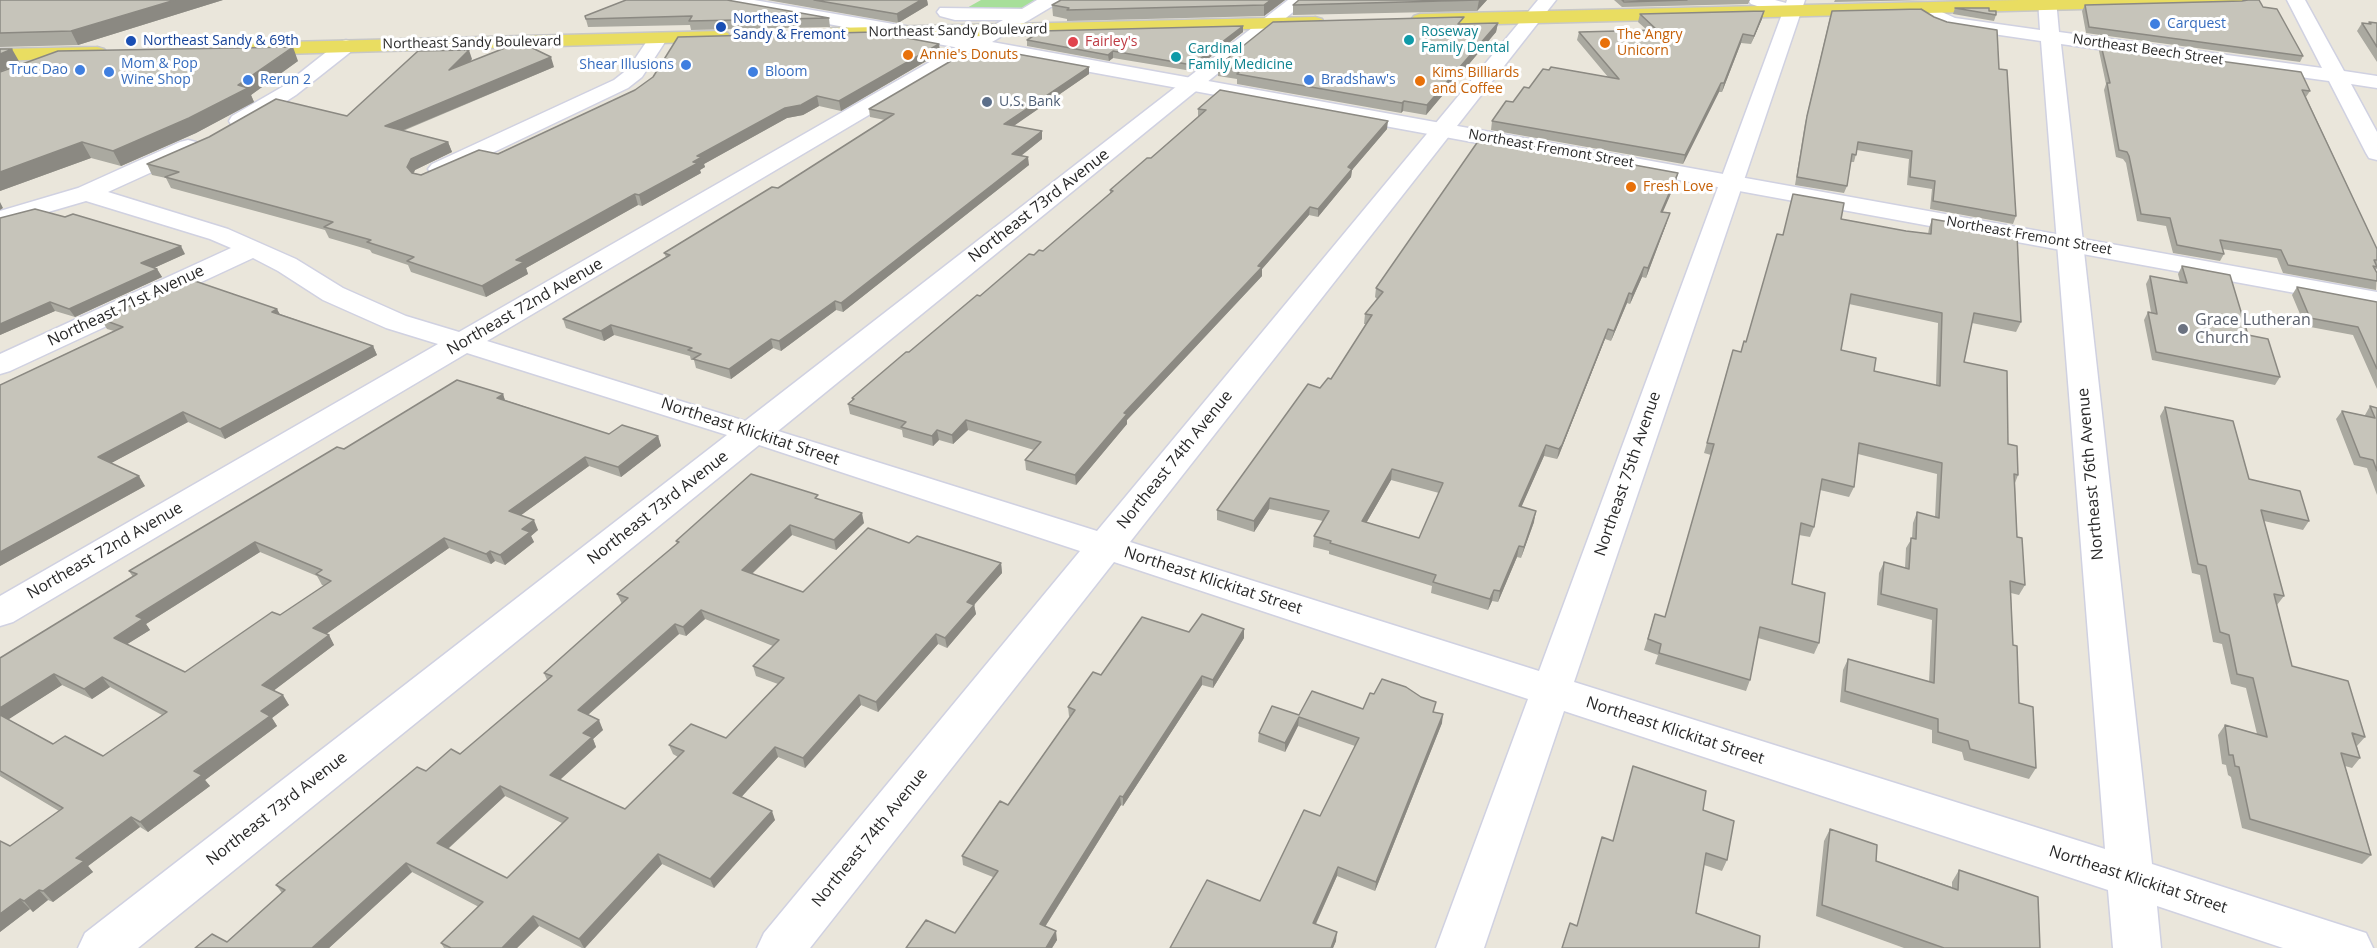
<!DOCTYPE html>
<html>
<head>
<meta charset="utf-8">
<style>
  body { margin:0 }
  canvas { display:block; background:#eae6db }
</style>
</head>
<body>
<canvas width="2377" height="948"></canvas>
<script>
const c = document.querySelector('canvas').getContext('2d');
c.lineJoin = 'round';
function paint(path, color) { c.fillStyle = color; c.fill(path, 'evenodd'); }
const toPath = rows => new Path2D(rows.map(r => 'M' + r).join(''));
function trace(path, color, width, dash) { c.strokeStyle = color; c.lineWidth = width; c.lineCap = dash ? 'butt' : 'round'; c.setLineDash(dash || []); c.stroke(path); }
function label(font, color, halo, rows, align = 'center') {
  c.font = font + ' "Open Sans",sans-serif'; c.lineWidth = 6; c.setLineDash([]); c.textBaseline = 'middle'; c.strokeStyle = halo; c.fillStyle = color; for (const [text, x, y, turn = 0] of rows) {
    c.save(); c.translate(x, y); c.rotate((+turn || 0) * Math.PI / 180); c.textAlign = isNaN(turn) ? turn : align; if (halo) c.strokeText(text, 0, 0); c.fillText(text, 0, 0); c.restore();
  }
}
paint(toPath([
  [981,0,1040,0,1019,10,965,9]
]), '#a7df9a');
const minor = toPath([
  [1288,0,1308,0,778,431,1097,531,1538,0,1556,0,1130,542,1539,671,1782,14,1751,4,1748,0,1775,0,1786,3,1787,0,1805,0,1574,682,2105,849,2041,41,1945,27,1932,22,1913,8,1916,4,1922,3,1955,18,2040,30,2038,0,2056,0,2059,32,2322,68,2287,0,2305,0,2344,71,2377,76,2377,88,2351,84,2377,132,2377,160,2369,158,2366,153,2329,81,2061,44,2152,864,2366,933,2373,948,2283,948,2157,906,2161,948,2113,948,2108,890,1564,711,1484,948,1436,948,1528,699,1114,562,810,948,757,948,764,933,1080,551,759,445,138,948,78,948,85,933,727,435,467,353,13,622,0,626,0,596,438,344,386,328,323,300,278,271,253,258,10,371,0,374,0,354,231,248,210,239,86,201,0,226,0,211,78,188,180,142,188,140,196,142,199,147,196,152,108,192,228,229,296,259,343,288,406,316,459,332,968,40,982,40,985,44,982,48,487,341,745,421,1288,0],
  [658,33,665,35,667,39,642,77,628,88,448,174,440,176,432,174,428,169,432,164,614,80,628,69,651,35,658,33],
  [346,40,353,42,356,46,353,50,296,95,248,126,240,127,232,126,229,121,232,116,282,87,339,42,346,40]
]);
const tertiary = toPath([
  [1037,0,1059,0,1056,4,992,42,2377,292,2377,308,905,38,898,36,896,32,898,28,905,26,971,38,1003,20,955,20,940,16,937,12,940,8,1022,9,1037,0]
]);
const secondary = toPath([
  [715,0,754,0,905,26,912,28,914,32,912,36,905,38,724,5,718,4,715,0]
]);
const primary = toPath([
  [2019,0,2248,0,2245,4,2239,5,1420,26,1414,24,1411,20,1414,16,1420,14,2019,0],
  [1315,17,1322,19,1324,23,1322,27,833,40,826,38,824,34,826,30,833,28,1315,17],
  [721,31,728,33,730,37,728,41,248,55,241,53,238,49,241,45,248,43,721,31],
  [97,47,104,49,107,53,104,57,0,61,0,49,97,47]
]);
trace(minor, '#d0d1e1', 3);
trace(tertiary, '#d0d1e1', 3);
trace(secondary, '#d0d1e1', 3);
trace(primary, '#c7c7c7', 3);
paint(minor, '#fff');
paint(tertiary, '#fff');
paint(secondary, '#fff');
paint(primary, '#e9dd61');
paint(toPath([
  [0,0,223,0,78,45,0,47],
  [626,0,829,18,830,27,691,30,690,25,588,27,585,16],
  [767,0,927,0,928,5,898,23],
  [1285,0,1264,16,1067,21,1067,19,1053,16,1052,5],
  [1487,0,1477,11,1293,15,1293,5],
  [1614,0,1750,0,1748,4,1622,7],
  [1835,0,1928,0,1834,2],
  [2085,5,2263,7,2303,56,2300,62,2086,33,2082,11],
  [1955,8,1989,11,1996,15,1994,21,1953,14],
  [1640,14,1762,19,1751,44,1741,43,1722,92,1719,92,1683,164,1491,130,1492,121,1529,88,1608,77,1577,40,1579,32,1647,30,1638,22],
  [1830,17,1999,69,2016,216,2013,224,1930,209,1932,189,1907,185,1909,159,1857,150,1854,162,1850,162,1847,186,1844,193,1795,185,1805,123],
  [2369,22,2377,23,2377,62,2357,31,2362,23,2368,24],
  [1498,23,1496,32,1426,115,1403,111,1401,113,1237,84,1237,79,1218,76,1218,66,1463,24],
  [1243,32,1192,71,1113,58,1109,61,1027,46,1027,40],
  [939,44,940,53,841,111,819,106,803,115,787,118,704,164,705,167,700,170,701,173,642,206,638,205,526,268,528,274,486,297,411,272,408,265,372,253,370,250,329,238,325,230,171,188,166,178,152,175,147,164,347,116,472,59,470,62,554,67,403,131,448,142,452,152,415,170,414,173,421,175,498,154],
  [2101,45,2310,91,2306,97,2377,249,2377,269,2375,270,2377,273,2376,290,2283,273,2277,258,2222,249,2224,254,2220,261,2173,253,2166,226,2137,221,2126,163,2123,159,2116,157,2104,90,2106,84,2099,51],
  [998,57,1089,67,1089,74,1013,126,1042,139,1021,156,1029,165,843,312,836,310,781,351,773,348,731,379,696,368,694,360,691,360,690,356,614,335,604,341,566,328,563,319,666,257,664,253,778,188,885,120,870,117,869,109],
  [298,61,251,95,254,102,196,133,121,166,91,158,0,191,0,72],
  [1198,109,1387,129,1352,170,1351,177,1318,217,1309,215,1262,269,1262,276,1127,420,1127,424,1076,485,1026,470,1025,460,1034,450,968,430,953,444,939,440,933,446,903,437,902,430,850,414,848,404,852,401,852,398,980,296,1034,255,1043,251,1110,194,1110,190,1151,158,1198,117],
  [1676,182,1662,212,1667,222,1646,278,1642,277,1630,304,1627,303,1611,341,1605,339,1559,455,1557,459,1544,456,1521,507,1534,522,1521,558,1517,557,1498,602,1492,601,1488,610,1431,593,1432,586,1329,554,1329,551,1313,547,1314,536,1323,521,1269,509,1254,532,1217,520,1217,510,1331,379,1367,324,1364,324,1365,314,1377,299,1375,297,1376,288],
  [1391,480,1439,493,1419,538,1366,523],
  [1793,194,1841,219,1906,231,1928,234,1929,228,1932,219,2021,322,2016,332,1972,323,1964,362,2008,444,2018,475,2015,483,2017,537,2025,585,2019,595,2011,593,2013,645,2019,703,2036,768,2029,779,1964,760,1962,752,1932,743,1932,730,1840,702,1843,670,1848,659,1929,682,1932,620,1877,605,1879,573,1884,562,1905,568,1906,548,1912,538,1913,523,1917,512,1935,517,1937,474,1858,454,1854,487,1849,497,1820,490,1814,527,1810,537,1799,535,1792,584,1819,643,1814,654,1758,638,1750,680,1746,691,1655,664,1658,655,1644,650,1655,614,1665,617,1711,455,1704,453,1730,360,1741,352,1746,342,1783,235],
  [1849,304,1938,323,1936,385,1874,371,1841,350],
  [0,218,185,254,154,268,157,269,162,277,75,317,55,311,0,335],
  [2182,266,2248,335,2280,377,2275,385,2152,360,2144,320,2148,312,2151,312,2146,284,2150,276,2180,282,2178,274],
  [2297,287,2377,302,2377,389,2353,335,2305,326,2292,295],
  [280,314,373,346,377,355,225,439,188,422,111,463,145,486,0,566,0,385,114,331,107,329,101,319],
  [503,394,505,400,609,434,658,436,661,446,621,477,589,466,521,515,538,530,531,536,534,542,505,565,495,561,491,564,449,548,326,634,329,635,334,645,274,690,289,705,272,718,277,726,205,780,210,786,148,832,140,827,88,866,93,872,53,902,48,900,33,912,30,909,0,932,10,846,59,811,0,776,0,658,133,577,129,571,344,449],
  [260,552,317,576,322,585,324,586,280,615,185,672,127,644,150,630,146,624],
  [62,685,92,699,110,687,162,715,103,756,53,744,8,719],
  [2370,406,2377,408,2377,495,2367,468,2354,465,2336,419,2342,411,2365,416,2365,415],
  [2165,407,2249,479,2309,521,2303,530,2264,521,2284,596,2277,605,2292,666,2365,737,2357,746,2360,758,2352,768,2345,766,2371,855,2362,864,2242,828,2231,777,2228,775,2226,765,2222,764,2218,735,2225,725,2257,734,2246,688,2231,684,2222,644,2213,642,2200,575,2192,573,2160,416],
  [818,499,864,523,836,550,792,535,752,574,803,592,909,543,1001,563,1002,573,974,604,976,614,947,648,938,644,878,712,861,705,805,768,778,757,741,797,775,820,714,888,662,864,585,948,582,948,539,926,517,948,444,948,441,943,479,907,412,872,329,948,195,948,227,942,282,893,276,885,426,771,460,754,547,680,544,673,622,604,617,594,677,544,676,541],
  [705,619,773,646,753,666,756,676,778,684,726,738,669,745,673,754,678,757,625,809,560,780,596,747,593,739,603,730,588,715,679,634,686,636],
  [505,796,562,823,507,878,448,849],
  [1244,629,1244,638,1213,688,1202,685,1123,806,1121,805,1045,927,1057,940,1052,948,906,948,955,933,993,877,963,865,962,856,1008,805,1070,717,1069,716,1068,707,1101,675,1189,632],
  [1363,709,1434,712,1442,723,1375,891,1337,876,1316,924,1336,941,1333,948,1170,948,1260,901,1320,816,1355,746,1298,726,1285,752,1258,742,1259,733,1299,715],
  [1633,766,1703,810,1727,860,1722,871,1704,865,1562,948,1577,926,1613,841],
  [1830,829,1876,861,1952,887,1952,882,1959,870,2040,948,1904,948,1816,916,1824,841]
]), '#aaa9a0');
paint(toPath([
  [175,0,223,0,78,45,71,31],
  [921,0,927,0,928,5,898,23,897,14],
  [1271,0,1285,0,1264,16,1264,5],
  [1479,0,1487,0,1477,11],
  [1764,11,1762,19,1751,44,1754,36],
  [1498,23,1496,32,1426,115,1427,105],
  [1243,26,1243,32,1192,71,1192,65],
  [1743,34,1741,43,1722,92,1724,83],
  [939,44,940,53,841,111,839,101],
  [293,47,298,61,251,95,254,102,196,133,121,166,113,151,238,85],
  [12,49,20,63,0,72,0,54],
  [469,50,472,59,453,80,449,70],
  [1113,51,1113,58,1109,61,1108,55],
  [551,57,554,67,389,136,385,126],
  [1089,67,1089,74,1005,132,1004,124],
  [1721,83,1719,92,1683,164,1685,155],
  [817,96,819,106,803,115,787,118,704,164,705,167,700,170,701,173,642,206,639,195,693,162,697,156,785,108],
  [1404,101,1403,111,1401,113,1402,103],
  [1388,121,1387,129,1352,170,1351,177,1318,217,1318,209,1348,167],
  [1042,131,1042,139,1013,162,1012,154],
  [82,142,91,158,0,191,0,172],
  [448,142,452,152,415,170,411,177,407,167,411,159],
  [1028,157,1029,165,843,312,841,303],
  [1678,173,1676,182,1659,221,1661,212],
  [635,194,638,205,526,268,528,274,486,297,482,286,516,260],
  [0,202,3,208,0,210],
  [1310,207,1309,215,1262,269,1262,276,1127,420,1127,424,1076,485,1075,475,1124,413],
  [1670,213,1667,222,1646,278,1648,268],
  [181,246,185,254,145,272,141,263],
  [1644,267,1642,277,1630,304,1632,294],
  [157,269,162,277,75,317,69,309],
  [1629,293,1627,303,1611,341,1614,331],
  [835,301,836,310,781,351,779,341],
  [50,302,55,311,0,335,0,324],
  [277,309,282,318,272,312],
  [611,325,614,335,604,341,601,331],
  [1608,329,1605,339,1559,455,1557,459,1559,449],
  [771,339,773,348,731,379,729,369],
  [373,346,377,355,225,439,220,429],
  [503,394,506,404,497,398],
  [183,412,188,422,104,467,98,457],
  [966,420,968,430,953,444,952,435],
  [937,430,939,440,933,446,932,436],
  [658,436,661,446,621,477,618,467],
  [1546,445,1544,456,1517,517,1519,506],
  [585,457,589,466,513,521,509,511],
  [1392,469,1391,480,1361,532,1362,521],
  [139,476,145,486,0,566,0,552],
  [1270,498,1269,509,1254,532,1254,521],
  [1536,511,1534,522,1521,558,1524,547],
  [862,513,864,523,836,550,834,540],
  [534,520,538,530,531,536,534,542,505,565,500,555,522,529],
  [790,525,792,535,745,580,742,570],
  [444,538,449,548,319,639,313,628],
  [255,542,260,552,146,624,150,630,121,648,114,638,136,616],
  [1519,546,1517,557,1498,602,1500,591],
  [490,551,495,561,491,564,486,554],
  [1001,563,1002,573,968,612,967,602],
  [1494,590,1492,601,1488,610,1490,599],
  [974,605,976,614,947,648,945,638],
  [701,610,705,619,686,636,683,627],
  [675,624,679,634,582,720,578,710],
  [1244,629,1244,638,1213,688,1213,680],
  [936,634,938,644,878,712,876,702],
  [329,635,334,645,268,695,262,685],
  [54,674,62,685,3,723,0,719,0,708],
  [1202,676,1202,685,1123,806,1123,797],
  [102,677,110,687,92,699,84,689],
  [283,695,289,705,272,718,277,726,205,780,210,786,148,832,140,822,261,711],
  [859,695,861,705,805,768,803,758],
  [1443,714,1442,723,1375,891,1376,882],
  [1299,717,1298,726,1285,752,1285,743],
  [599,720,603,730,593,739,596,747,554,785,550,775,583,733],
  [775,747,778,757,736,803,733,793],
  [500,786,505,796,443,853,437,843],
  [1120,796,1121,805,1041,933,1040,924],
  [772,811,775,820,714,888,710,879],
  [131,817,140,827,88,866,93,872,53,902,43,891,76,858],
  [658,854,662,864,585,948,584,948,579,939],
  [406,863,412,872,329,948,312,948],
  [1338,867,1337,876,1312,932,1313,923],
  [39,890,48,900,33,912,24,901],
  [20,899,30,909,0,932,0,914],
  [533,916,539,926,517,948,502,948],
  [1056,931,1057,940,1052,948,1046,948],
  [1337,932,1336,941,1333,948,1331,948]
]), '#8b8982');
const building = toPath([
  [0,0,175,0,71,31,0,33,0,0],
  [626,0,727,0,829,18,689,21,692,16,586,19,585,16,626,0],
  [814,0,921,0,897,14,814,0],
  [1061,0,1271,0,1264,5,1067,10,1069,8,1052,5,1061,0],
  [1299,0,1479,0,1293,5,1299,0],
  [1622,0,1687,0,1624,2,1622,0],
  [2248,0,2259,0,2263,7,2277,9,2303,56,2089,27,2085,5,2242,1,2248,0],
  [1955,8,1989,8,1989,11,1996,11,1996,15,1955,8],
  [1921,9,1934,17,1947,22,1997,30,1999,69,2007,70,2016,216,1933,201,1935,181,1910,177,1912,151,1858,142,1856,155,1852,154,1847,186,1797,177,1807,116,1832,11,1921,9],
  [1764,11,1754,36,1743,34,1724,83,1721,83,1685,155,1492,121,1506,101,1513,102,1524,87,1529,88,1543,69,1549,70,1551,67,1619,79,1579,32,1657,30,1640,14,1764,11],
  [1464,17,1458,24,1498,23,1427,105,1404,101,1402,103,1237,74,1241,70,1218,66,1273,22,1464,17],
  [2369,22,2377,23,2377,47,2362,23,2371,24,2369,22],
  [1243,26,1192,65,1113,51,1108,55,1027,40,1041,31,1243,26],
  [875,32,939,44,839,101,817,96,801,105,785,108,697,156,702,157,693,162,698,163,639,195,635,194,516,260,524,262,482,286,407,261,414,257,367,242,371,240,324,227,333,222,165,177,179,172,147,164,209,137,276,99,347,116,418,51,469,50,449,70,520,42,551,57,385,126,448,142,411,159,407,167,412,173,421,175,479,150,498,154,635,90,653,77,678,37,875,32],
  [2101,45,2301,72,2310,91,2302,90,2377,249,2377,260,2374,260,2377,267,2373,266,2377,273,2377,281,2288,265,2281,250,2220,240,2224,254,2177,245,2170,218,2141,214,2129,156,2127,152,2119,150,2107,83,2110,83,2101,45],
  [293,47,238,85,248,88,189,118,113,151,82,142,0,172,0,72,58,51,293,47],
  [0,49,12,49,0,54,0,49],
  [968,51,998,57,1006,52,1089,67,1004,124,1042,131,1012,154,1028,157,841,303,835,301,779,341,771,339,729,369,693,359,701,354,688,350,692,348,611,325,601,331,563,319,670,255,664,253,772,187,778,188,894,114,869,109,968,51],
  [1220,90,1388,121,1348,167,1352,169,1318,209,1310,207,1258,266,1262,267,1124,413,1127,414,1075,475,1025,460,1041,442,966,420,952,435,937,430,932,436,901,427,906,422,848,404,854,399,852,398,906,352,909,352,977,295,980,296,1029,254,1034,255,1039,250,1043,251,1113,191,1110,190,1147,158,1151,158,1206,110,1198,109,1220,90],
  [1481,137,1678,173,1661,212,1670,213,1648,268,1644,267,1632,294,1629,293,1614,331,1608,329,1562,445,1559,449,1546,445,1519,506,1536,511,1524,547,1519,546,1500,591,1494,590,1490,599,1433,582,1436,575,1330,543,1331,541,1314,536,1329,511,1270,498,1254,521,1217,510,1308,384,1320,388,1328,378,1331,379,1372,315,1365,314,1383,292,1376,288,1481,137],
  [1392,469,1443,483,1419,538,1362,521,1392,469],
  [1793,194,1844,203,1841,219,1906,231,1931,234,1932,219,2017,234,2021,322,1974,313,1964,362,2007,371,2008,444,2017,446,2018,475,2014,474,2017,537,2022,538,2025,585,2010,581,2013,645,2017,646,2019,703,2033,707,2036,768,1970,749,1968,741,1938,732,1938,719,1845,691,1848,659,1934,683,1937,609,1881,594,1884,562,1909,569,1911,538,1916,539,1917,512,1939,518,1942,463,1859,443,1854,487,1822,479,1814,527,1801,523,1792,584,1825,593,1819,643,1760,627,1750,680,1659,653,1661,644,1648,639,1655,614,1665,617,1714,444,1707,443,1733,350,1741,352,1744,341,1746,342,1777,234,1783,235,1793,194],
  [1851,294,1942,313,1940,386,1874,371,1876,358,1841,350,1851,294],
  [35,209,65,217,73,214,181,246,141,263,157,269,69,309,50,302,0,324,0,218,35,209],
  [2182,266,2230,275,2248,335,2268,339,2280,377,2156,352,2148,312,2157,314,2150,276,2187,283,2182,266],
  [189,279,277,309,272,312,373,346,220,429,183,412,98,457,139,476,0,552,0,385,123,327,101,319,189,279],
  [2297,287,2377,302,2377,369,2358,327,2310,318,2297,287],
  [457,380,503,394,497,398,609,434,622,425,658,436,618,467,585,457,509,511,534,520,522,529,530,532,500,555,490,551,486,554,444,538,313,628,329,635,262,685,283,695,261,711,270,716,194,771,202,775,140,822,131,817,76,858,84,861,43,891,39,890,24,901,20,899,0,914,0,841,10,846,63,808,0,771,0,715,53,744,65,736,103,756,167,712,102,677,84,689,54,674,0,708,0,658,137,574,129,571,337,447,344,449,457,380],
  [255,542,322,570,316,574,331,581,280,615,272,612,185,672,114,638,143,619,136,616,255,542],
  [2370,406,2377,408,2377,471,2373,460,2360,457,2342,411,2375,418,2370,406],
  [2165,407,2233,421,2249,479,2300,491,2309,521,2261,510,2284,596,2274,594,2292,666,2348,681,2365,737,2352,733,2360,758,2341,753,2371,855,2250,819,2239,767,2235,766,2233,755,2229,755,2225,725,2267,737,2253,678,2237,674,2229,635,2220,632,2206,566,2198,564,2165,407],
  [751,474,818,495,815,498,862,513,834,540,790,525,742,570,803,592,868,528,909,543,917,536,1001,563,967,602,974,605,945,638,936,634,876,702,859,695,803,758,775,747,733,793,772,811,710,879,658,854,579,939,533,916,502,948,451,948,441,943,483,902,406,863,312,948,195,948,212,934,227,942,285,890,276,885,417,767,426,771,451,749,460,754,552,676,544,673,628,598,617,594,679,542,676,541,751,474],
  [701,610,779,640,753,666,784,678,726,738,691,724,669,745,684,751,625,809,550,775,592,737,583,733,599,720,578,710,675,624,683,627,701,610],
  [500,786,568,818,507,878,437,843,500,786],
  [1202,614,1244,629,1213,680,1202,676,1123,797,1120,796,1040,924,1056,931,1046,948,906,948,926,920,955,933,998,871,962,856,1000,801,1008,805,1075,710,1068,707,1093,672,1101,675,1142,617,1189,632,1202,614],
  [1382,679,1406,687,1421,697,1436,702,1433,712,1443,714,1376,882,1338,867,1313,923,1337,932,1331,948,1170,948,1207,880,1260,901,1304,810,1320,816,1359,738,1299,717,1285,743,1259,733,1272,706,1299,715,1312,691,1363,709,1370,693,1374,694,1382,679],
  [1633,766,1706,791,1703,810,1734,821,1727,860,1706,853,1696,913,1760,936,1759,948,1562,948,1570,923,1577,926,1602,837,1613,841,1633,766],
  [1830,829,1877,845,1876,861,1958,890,1959,870,2038,897,2040,948,1944,948,1822,905,1830,829]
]);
paint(building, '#c6c4ba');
trace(building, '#8b8982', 1.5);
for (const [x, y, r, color] of [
  [2155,24,6,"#3f7fe0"],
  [721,27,6,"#1a4fb4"],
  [1409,40,6,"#0f9aa8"],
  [131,41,6,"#1a4fb4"],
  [1073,42,6,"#e0444e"],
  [1605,43,6,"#e8710a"],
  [908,55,6,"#e8710a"],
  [1176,57,6,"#0f9aa8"],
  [686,65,6,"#3f7fe0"],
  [80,70,6,"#3f7fe0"],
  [109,72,6,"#3f7fe0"],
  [753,72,6,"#3f7fe0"],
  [248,80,6,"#3f7fe0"],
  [1309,80,6,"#3f7fe0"],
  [1420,81,6,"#e8710a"],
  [987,102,6,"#5c6f8a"],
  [1631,187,6,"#e8710a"],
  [2183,329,6,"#6b7280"]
]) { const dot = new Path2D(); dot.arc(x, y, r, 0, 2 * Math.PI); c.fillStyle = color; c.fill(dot); trace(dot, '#fff', 2); }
label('14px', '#164399', '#fff', [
  ["Northeast",733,19],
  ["Sandy & Fremont",733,35],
  ["Northeast Sandy & 69th",143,41]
], 'left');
label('14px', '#366cbe', '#fff', [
  ["Carquest",2167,24],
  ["Mom & Pop",121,64],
  ["Wine Shop",121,80],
  ["Shear Illusions",674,65,"right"],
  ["Truc Dao",68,70,"right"],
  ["Bloom",765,72],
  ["Rerun 2",260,80],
  ["Bradshaw's",1321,80]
], 'left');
label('14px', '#292929', '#fff', [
  ["Northeast Sandy Boulevard",958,31,-1],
  ["Northeast Sandy Boulevard",472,43,-1],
  ["Northeast Beech Street",2148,50,8],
  ["Northeast Fremont Street",1551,149,10],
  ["Northeast Fremont Street",2029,236,10]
]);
label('14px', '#0d838f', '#fff', [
  ["Roseway",1421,32],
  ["Family Dental",1421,48],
  ["Cardinal",1188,49],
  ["Family Medicine",1188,65]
], 'left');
label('14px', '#c56008', '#fff', [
  ["The Angry",1617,35],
  ["Unicorn",1617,51],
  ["Annie's Donuts",920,55],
  ["Kims Billiards",1432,73],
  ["and Coffee",1432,89],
  ["Fresh Love",1643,187]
], 'left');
label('14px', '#be3a42', '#fff', [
  ["Fairley's",1085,42]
], 'left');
label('14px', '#4e5e75', '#fff', [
  ["U.S. Bank",999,102]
], 'left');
label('16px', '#292929', '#fff', [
  ["Northeast 73rd Avenue",1039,206,-38],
  ["Northeast 71st Avenue",126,306,-25],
  ["Northeast 72nd Avenue",525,307,-30],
  ["Northeast Klickitat Street",750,432,18],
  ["Northeast 74th Avenue",1175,460,-51],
  ["Northeast 75th Avenue",1628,474,-71],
  ["Northeast 76th Avenue",2091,474,-95],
  ["Northeast 73rd Avenue",658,508,-38],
  ["Northeast 72nd Avenue",105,551,-30],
  ["Northeast Klickitat Street",1213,581,18],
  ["Northeast Klickitat Street",1675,731,18],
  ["Northeast 73rd Avenue",277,809,-38],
  ["Northeast 74th Avenue",870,838,-51],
  ["Northeast Klickitat Street",2138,880,18]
]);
label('16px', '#5b616d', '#fff', [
  ["Grace Lutheran",2195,320],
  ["Church",2195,338]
], 'left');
</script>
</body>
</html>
